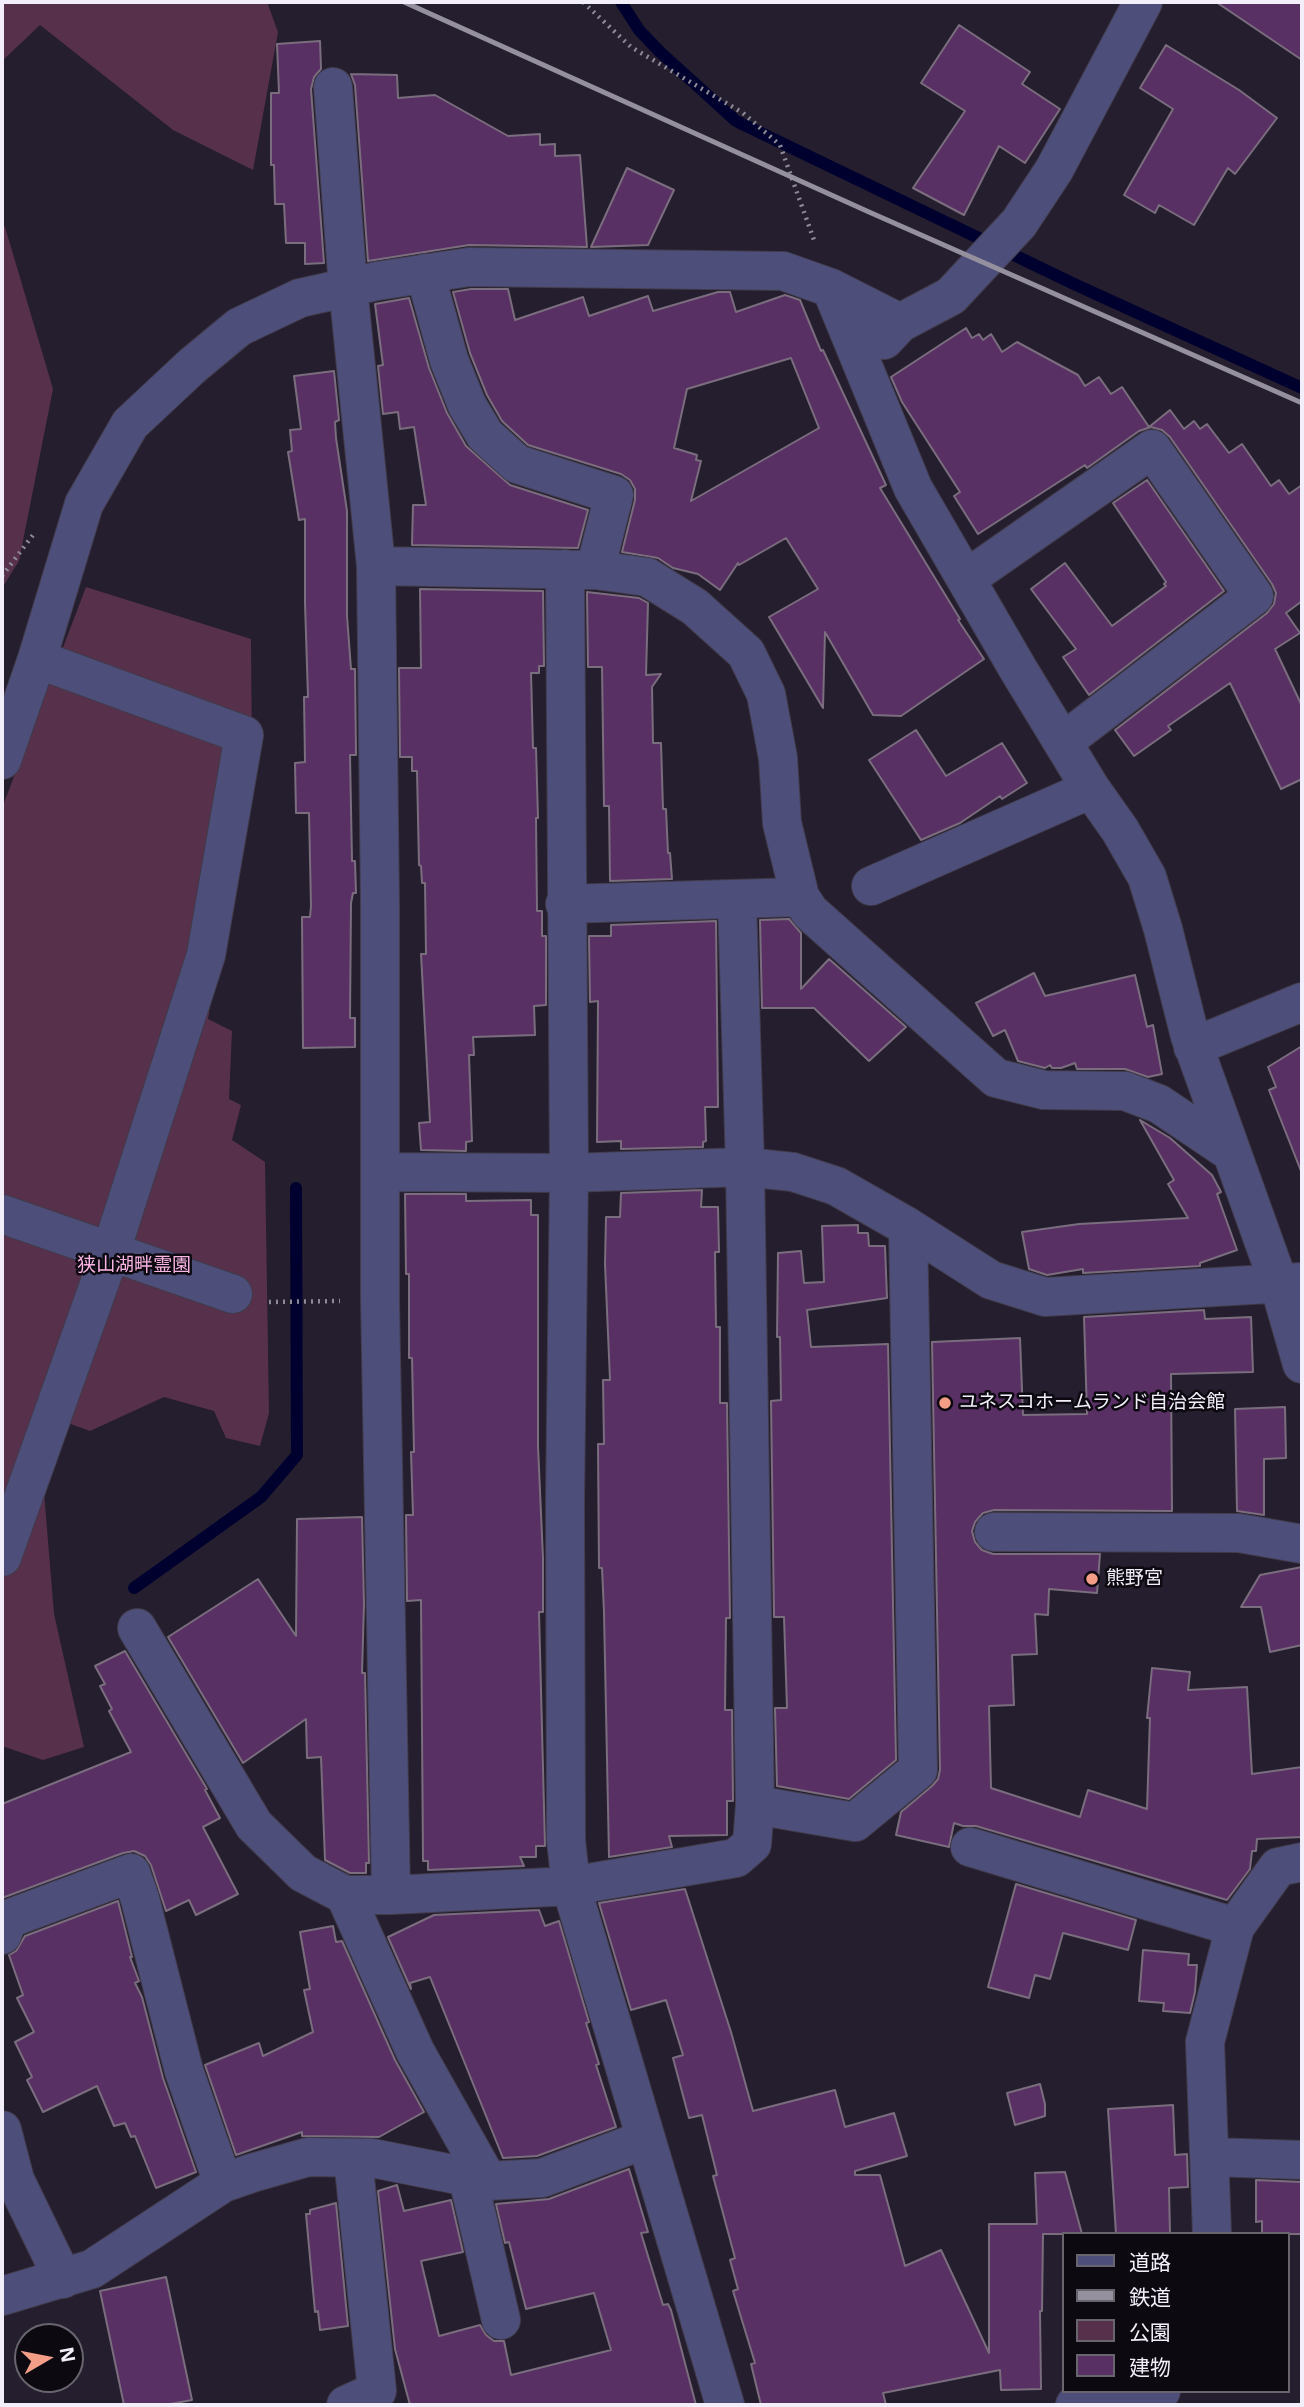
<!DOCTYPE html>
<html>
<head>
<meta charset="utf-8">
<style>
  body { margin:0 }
  #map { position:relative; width:1304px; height:2407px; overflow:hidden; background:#241e2e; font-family:"Open Sans","Noto Sans JP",sans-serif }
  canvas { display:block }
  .frame { position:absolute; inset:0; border:4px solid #f3effa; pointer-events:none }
  .legend { position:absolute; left:1062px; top:2232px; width:228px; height:161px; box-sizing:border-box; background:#0c0910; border:2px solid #68656e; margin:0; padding:9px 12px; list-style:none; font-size:21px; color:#f3effa }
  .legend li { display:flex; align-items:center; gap:14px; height:35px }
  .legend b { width:35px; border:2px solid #68656e }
  .north { position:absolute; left:14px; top:2323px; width:70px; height:70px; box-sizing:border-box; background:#0c0910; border:2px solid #68656e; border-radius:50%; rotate:80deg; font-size:19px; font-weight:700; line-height:28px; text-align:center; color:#f3effa }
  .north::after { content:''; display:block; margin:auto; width:24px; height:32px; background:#f49e87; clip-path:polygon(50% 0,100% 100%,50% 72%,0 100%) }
</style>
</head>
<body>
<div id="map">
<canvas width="1304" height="2407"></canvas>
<div class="frame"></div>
<ul class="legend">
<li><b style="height:9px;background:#4d4f7a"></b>道路</li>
<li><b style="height:9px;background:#95909d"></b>鉄道</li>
<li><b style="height:19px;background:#57314c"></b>公園</li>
<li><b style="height:19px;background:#593063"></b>建物</li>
</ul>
<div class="north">N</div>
</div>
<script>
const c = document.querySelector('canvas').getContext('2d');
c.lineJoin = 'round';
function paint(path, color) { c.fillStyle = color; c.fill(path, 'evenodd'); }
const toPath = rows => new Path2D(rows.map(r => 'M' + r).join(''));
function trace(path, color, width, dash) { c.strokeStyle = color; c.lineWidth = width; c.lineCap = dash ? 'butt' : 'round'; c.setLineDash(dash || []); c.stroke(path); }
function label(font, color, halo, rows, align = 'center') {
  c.font = font + ' "Open Sans","Noto Sans JP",sans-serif'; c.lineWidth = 5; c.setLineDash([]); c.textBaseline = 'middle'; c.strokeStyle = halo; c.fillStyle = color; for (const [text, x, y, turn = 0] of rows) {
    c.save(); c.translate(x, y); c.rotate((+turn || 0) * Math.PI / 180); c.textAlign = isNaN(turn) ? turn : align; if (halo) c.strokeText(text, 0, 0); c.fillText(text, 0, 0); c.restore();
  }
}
paint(toPath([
  [2,2,267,2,278,32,253,170,173,130,40,25,2,61],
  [2,223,5,227,53,389,19,561,2,588],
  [86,587,251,639,252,762,208,1019,232,1031,229,1099,241,1105,232,1140,265,1162,269,1413,260,1446,226,1438,214,1411,164,1397,90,1431,65,1422,43,1480,54,1614,84,1747,43,1760,2,1746,2,808]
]), '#57314c');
trace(toPath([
  [621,2,639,30,660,52,736,121,1074,284,1302,388],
  [134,1588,261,1497,297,1455,296,1188]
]), '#00002f', 12);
const building = toPath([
  [1216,2,1302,2,1302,60,1216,2],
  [959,25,1030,72,1022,84,1060,109,1025,163,999,146,964,215,913,188,965,111,921,83,959,25],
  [320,41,321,69,314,77,311,89,324,263,305,264,305,243,286,243,284,204,275,204,274,165,271,165,271,93,279,93,277,44,320,41],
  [1166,45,1239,90,1277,118,1235,174,1228,168,1194,225,1159,205,1155,213,1124,195,1173,109,1140,88,1166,45],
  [351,74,397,75,398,98,435,95,508,136,540,134,540,145,555,144,555,156,580,155,587,247,469,245,368,261,355,85,351,74],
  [627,168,674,190,648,245,591,247,627,168],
  [471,289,508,289,515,320,583,297,589,316,648,296,653,311,718,292,730,292,736,312,785,295,800,300,821,351,823,350,886,485,880,488,960,619,958,620,984,659,901,716,873,715,825,632,823,708,769,617,818,589,786,538,739,565,738,563,720,590,698,574,673,568,658,558,622,552,635,500,635,489,630,480,621,474,528,445,502,421,487,395,470,353,453,292,471,289],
  [791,358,819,428,691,501,701,461,696,460,697,455,674,448,687,389,791,358],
  [409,298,429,368,447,413,466,446,510,485,588,510,578,548,412,545,413,505,426,505,414,427,400,429,398,412,383,414,378,366,383,365,375,304,409,298],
  [966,328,972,338,979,334,983,340,991,334,1002,352,1017,342,1078,375,1085,386,1099,377,1111,394,1122,387,1149,427,1170,410,1184,429,1194,421,1200,429,1207,424,1229,453,1242,444,1271,486,1279,480,1289,494,1302,485,1302,601,1286,613,1300,633,1275,649,1302,706,1302,779,1281,789,1230,683,1168,726,1171,730,1134,756,1115,730,1267,613,1274,604,1276,593,1272,584,1170,437,1162,430,1151,427,1139,431,1087,468,1085,465,978,534,954,496,960,492,902,402,891,377,966,328],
  [334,371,339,420,335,422,336,438,347,511,347,616,351,669,355,669,356,755,350,755,352,861,355,861,356,893,353,893,351,903,350,1018,355,1018,355,1047,303,1048,302,917,310,917,311,906,309,813,296,813,295,763,305,762,304,697,308,697,305,603,305,519,299,520,288,452,292,451,290,430,301,429,294,376,334,371],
  [1147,480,1224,591,1089,695,1063,657,1076,649,1031,589,1065,563,1112,626,1166,586,1164,584,1166,582,1113,503,1147,480],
  [420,589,543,591,544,666,539,666,539,673,531,673,533,748,536,748,538,818,536,818,537,911,542,911,542,936,546,936,546,1005,534,1006,535,1035,473,1037,474,1055,469,1055,472,1141,466,1142,466,1151,421,1150,419,1123,430,1122,421,954,426,954,425,883,422,883,421,866,419,865,417,771,412,771,412,757,400,757,399,668,421,668,420,589],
  [587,592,639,598,648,603,646,675,661,674,652,687,653,743,661,743,663,809,666,809,668,853,670,853,672,879,610,881,609,806,604,806,602,667,588,667,587,592],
  [916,730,946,776,1002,743,1027,783,1002,799,1000,796,960,823,921,840,869,760,916,730],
  [789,919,801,933,801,989,829,959,906,1027,869,1061,814,1008,762,1008,760,920,789,919],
  [716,921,718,1107,705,1107,706,1141,703,1142,703,1147,621,1149,621,1141,597,1142,598,1001,590,1002,589,936,611,936,611,925,716,921],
  [1034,973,1045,996,1135,975,1147,1027,1153,1025,1162,1074,1148,1077,1125,1069,1077,1069,1075,1063,1061,1068,1052,1068,1050,1065,1045,1068,1018,1061,1005,1030,993,1036,976,1003,1034,973],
  [1302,1046,1302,1170,1301,1171,1269,1090,1276,1087,1268,1067,1302,1046],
  [1140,1120,1170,1138,1212,1175,1221,1192,1217,1194,1237,1250,1200,1263,1200,1266,1083,1273,1083,1269,1047,1275,1029,1269,1022,1232,1079,1224,1188,1218,1168,1184,1174,1180,1140,1120],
  [702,1190,701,1207,718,1207,719,1252,715,1252,716,1327,720,1327,720,1403,727,1403,730,1618,726,1618,725,1710,732,1710,733,1801,727,1801,727,1835,669,1836,672,1847,609,1857,604,1612,602,1568,599,1568,598,1444,604,1444,603,1380,610,1380,605,1264,606,1217,620,1217,621,1193,702,1190],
  [405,1194,466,1194,466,1201,531,1200,531,1215,538,1215,538,1446,543,1558,543,1612,539,1612,545,1846,536,1846,536,1857,520,1857,524,1866,428,1870,428,1861,423,1861,421,1600,407,1601,406,1515,413,1515,411,1452,414,1452,412,1358,409,1358,409,1274,406,1274,405,1194],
  [858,1225,858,1233,868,1233,869,1246,885,1246,887,1298,807,1310,811,1347,888,1344,896,1760,849,1799,777,1786,775,1708,787,1708,784,1617,774,1617,771,1401,781,1400,780,1337,777,1337,778,1253,801,1251,804,1283,824,1282,822,1226,858,1225],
  [1204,1310,1205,1319,1251,1317,1253,1372,1171,1374,1172,1511,994,1510,983,1513,975,1522,972,1531,975,1542,982,1550,993,1554,1100,1554,1097,1593,1049,1589,1048,1615,1035,1614,1037,1654,1012,1655,1014,1705,989,1706,991,1788,1080,1817,1088,1790,1147,1809,1150,1718,1147,1718,1152,1668,1190,1672,1188,1690,1247,1687,1252,1774,1302,1767,1302,1837,1257,1839,1256,1851,1252,1851,1250,1869,1227,1900,976,1826,963,1826,954,1823,949,1847,896,1835,901,1812,932,1786,938,1779,940,1770,932,1342,1020,1338,1023,1415,1087,1414,1084,1317,1204,1310],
  [1285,1407,1286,1458,1264,1459,1264,1515,1237,1511,1235,1409,1285,1407],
  [362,1517,364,1604,362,1673,365,1673,369,1863,366,1863,366,1873,350,1873,325,1860,321,1757,307,1758,306,1719,243,1763,168,1637,258,1579,296,1636,297,1519,362,1517],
  [1302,1567,1302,1645,1270,1652,1261,1607,1241,1607,1260,1575,1302,1567],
  [125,1651,207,1789,205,1790,220,1818,203,1827,238,1894,196,1915,189,1900,166,1911,151,1865,145,1856,134,1851,123,1853,2,1898,2,1804,131,1752,109,1711,112,1709,100,1686,105,1684,95,1666,125,1651],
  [1016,1884,1136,1920,1128,1950,1063,1933,1050,1979,1035,1975,1029,1998,988,1987,1016,1884],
  [685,1889,731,2032,753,2111,835,2090,845,2127,894,2113,907,2156,855,2171,855,2175,880,2175,905,2266,941,2250,989,2353,989,2224,1037,2224,1035,2173,1065,2172,1082,2234,1043,2234,1042,2311,1040,2311,1041,2389,1001,2390,1000,2370,883,2393,886,2405,761,2405,751,2364,755,2363,733,2291,738,2289,730,2260,735,2258,713,2176,717,2175,702,2115,689,2118,673,2058,683,2055,666,2000,631,2010,599,1903,685,1889],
  [118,1901,132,1957,130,1957,139,1981,135,1983,142,1997,163,2078,196,2172,156,2188,135,2136,131,2137,125,2123,114,2126,97,2086,43,2112,27,2080,32,2077,15,2042,34,2032,17,1998,23,1995,9,1955,16,1951,25,1936,118,1901],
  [539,1910,545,1926,559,1921,589,2022,586,2023,599,2064,596,2065,616,2127,537,2156,503,2158,430,1977,410,1983,411,1989,388,1937,434,1915,539,1910],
  [333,1926,336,1942,342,1941,395,2060,424,2112,379,2137,302,2136,302,2132,236,2155,205,2065,259,2043,263,2056,313,2032,304,1990,310,1989,300,1932,333,1926],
  [1143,1950,1189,1954,1188,1965,1197,1965,1195,1992,1190,2013,1163,2011,1164,2003,1139,2001,1143,1950],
  [1040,2084,1045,2104,1045,2116,1015,2125,1007,2093,1040,2084],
  [1173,2105,1175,2155,1187,2154,1188,2187,1169,2188,1170,2234,1116,2234,1108,2109,1173,2105],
  [629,2169,648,2232,641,2233,663,2305,668,2304,671,2310,696,2405,410,2405,395,2349,378,2191,397,2185,404,2211,451,2200,463,2252,421,2261,439,2336,480,2325,486,2335,494,2341,504,2341,511,2375,611,2350,594,2293,526,2309,509,2242,505,2243,496,2204,549,2199,629,2169],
  [1256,2180,1302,2182,1302,2234,1262,2234,1262,2221,1256,2222,1256,2180],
  [336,2203,348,2326,320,2330,318,2311,315,2312,306,2214,310,2214,310,2210,336,2203],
  [166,2277,192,2400,165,2405,124,2405,100,2291,166,2277]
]);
paint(building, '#593063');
trace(building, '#7a6d7e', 2);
const minor = toPath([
  [333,87,348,287,376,566,380,905,380,1300,391,1895],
  [425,273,449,360,467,405,485,435,517,464,614,495,595,570],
  [831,288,913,488,1018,669,1091,789,1120,830,1147,877,1163,929,1190,1036,1279,1284,1302,1364],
  [884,340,900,323,951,296,1019,223,1054,170,1143,2],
  [376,566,595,570,647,577,695,607,746,653,766,694,778,758,782,823,800,897],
  [565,569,569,1173,565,1501,566,1840,571,1886,725,2405],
  [966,579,1152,449,1254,596,1063,742],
  [2,760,37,659,84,504,130,424,192,366,239,327,300,298,377,281,469,267,783,271,831,288,900,323],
  [871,886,1091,789],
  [565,904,800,897,810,912,996,1078,1044,1090,1125,1091,1159,1104,1232,1153],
  [1193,1047,1302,1002],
  [381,1172,569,1173,745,1167,793,1172,836,1186,908,1227,991,1280,1045,1297,1302,1282],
  [2,1214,233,1294],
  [994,1532,1239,1533,1302,1544],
  [2,1557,111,1251,206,955,244,735,37,659],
  [137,1628,254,1825,303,1873,345,1895,391,1895,571,1886,736,1858,752,1844,755,1805,745,1167,737,899],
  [755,1805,855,1822,918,1770,908,1227],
  [970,1847,1235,1927],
  [345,1895,415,2051,488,2181],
  [2,1935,8,1919,131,1873,140,1899,184,2071,223,2183],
  [2,2130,15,2180,63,2279],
  [1210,2157,1302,2160],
  [468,2178,501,2320],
  [1212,2234,1205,2042,1235,1927,1278,1867,1302,1862],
  [2,2296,92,2269,223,2183,252,2173,308,2157,372,2158,488,2181,542,2178,646,2139],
  [346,2405,377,2391,353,2158],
  [1075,2405,1161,2391]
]);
trace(minor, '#413b4b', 40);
trace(toPath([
  [583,2,631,47,743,113,780,145,814,240],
  [2,576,33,535],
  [269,1302,340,1301]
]), '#8f8a97', 4.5, [2, 5]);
trace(minor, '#4d4f7a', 38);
trace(toPath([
  [404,2,869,212,1302,403]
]), '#95909d', 5);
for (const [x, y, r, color] of [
  [945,1403,7,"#f49e87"],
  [1092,1579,7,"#f49e87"]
]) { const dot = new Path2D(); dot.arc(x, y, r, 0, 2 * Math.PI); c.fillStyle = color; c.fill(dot); trace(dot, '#0c0910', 2.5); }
label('19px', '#fbb5e5', '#0c0910', [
  ["狭山湖畔霊園",134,1266]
]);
label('19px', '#f3effa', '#0c0910', [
  ["ユネスコホームランド自治会館",959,1403],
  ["熊野宮",1106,1579]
], 'left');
</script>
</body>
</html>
